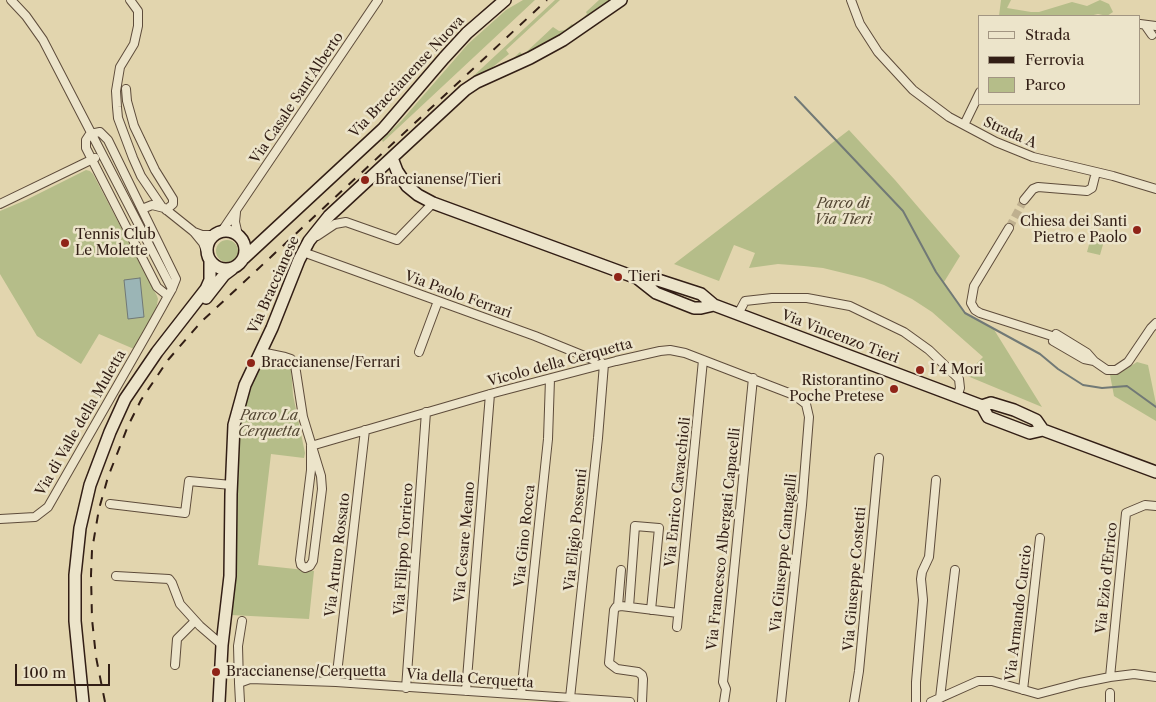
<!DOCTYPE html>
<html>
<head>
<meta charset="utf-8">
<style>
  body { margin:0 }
  #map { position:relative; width:1156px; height:702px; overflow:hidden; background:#e2d5ae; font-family:"Libre Caslon Text",serif }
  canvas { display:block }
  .legend { position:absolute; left:978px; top:15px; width:162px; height:90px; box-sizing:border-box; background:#ece4ca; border:1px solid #a29582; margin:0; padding:6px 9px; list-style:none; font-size:15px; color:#321e15 }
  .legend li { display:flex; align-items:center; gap:10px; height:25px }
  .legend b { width:25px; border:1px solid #a29582 }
  .scale { position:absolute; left:15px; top:664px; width:95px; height:22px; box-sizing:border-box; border:2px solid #321e15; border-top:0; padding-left:6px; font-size:15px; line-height:18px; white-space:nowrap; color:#321e15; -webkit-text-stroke:4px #ece4ca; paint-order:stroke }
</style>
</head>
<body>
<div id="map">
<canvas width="1156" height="702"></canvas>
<ul class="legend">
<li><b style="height:6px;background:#ece4ca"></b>Strada</li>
<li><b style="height:6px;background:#321e15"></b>Ferrovia</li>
<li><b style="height:14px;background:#b5bd89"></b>Parco</li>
</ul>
<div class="scale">100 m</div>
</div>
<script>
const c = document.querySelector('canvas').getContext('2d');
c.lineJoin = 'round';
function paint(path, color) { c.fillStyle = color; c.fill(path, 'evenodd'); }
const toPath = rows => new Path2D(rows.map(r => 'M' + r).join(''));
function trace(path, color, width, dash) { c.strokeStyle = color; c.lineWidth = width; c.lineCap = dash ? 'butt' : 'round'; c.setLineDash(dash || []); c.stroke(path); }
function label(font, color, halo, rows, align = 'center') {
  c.font = font + ' "Libre Caslon Text",serif'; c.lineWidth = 5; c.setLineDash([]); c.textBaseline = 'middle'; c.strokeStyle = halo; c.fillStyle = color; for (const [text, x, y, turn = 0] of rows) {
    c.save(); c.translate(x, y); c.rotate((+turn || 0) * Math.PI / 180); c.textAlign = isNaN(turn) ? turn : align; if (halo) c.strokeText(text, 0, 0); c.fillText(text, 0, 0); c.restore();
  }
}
paint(toPath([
  [523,0,535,0,383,142,382,140,402,120,468,44,506,10],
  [555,0,560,0,506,50,509,54,489,70,467,82],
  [599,0,614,0,575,29,507,64,520,52,523,55,553,27,559,31,565,30,572,24,574,26,587,14,586,12],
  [1001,0,1011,0,1007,8,1031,12,1039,12,1072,2,1087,6,1100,0,1109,4,1113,12,1107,16,1098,14,1089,16,999,16],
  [849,130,895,180,960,256,944,282,965,313,993,328,1042,407,965,375,983,357,932,312,912,299,884,285,864,278,823,268,804,266,778,264,749,268,755,253,734,245,719,281,674,264],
  [86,170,90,171,93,174,157,296,158,299,156,310,134,349,99,334,81,364,37,336,0,274,0,211,26,200],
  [1093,230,1106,234,1100,255,1087,252],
  '216 251a11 11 0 1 1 22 0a11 11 0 1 1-22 0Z',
  [279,359,286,362,291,367,293,395,305,453,304,458,271,454,258,565,314,571,309,619,231,615,235,586,236,429,244,403,261,366,269,360],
  [1137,362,1148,365,1156,404,1156,421,1114,396,1110,375,1120,373]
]), '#b5bd89');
const water = toPath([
  [140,278,144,317,128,319,124,280,140,278]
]);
paint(water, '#9bb5b6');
trace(water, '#717976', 1);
trace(toPath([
  [795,97,903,211,936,272,965,313,1040,354,1058,369,1083,385,1102,388,1127,386,1156,407]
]), '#717976', 2);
trace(toPath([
  [1009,228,1024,200]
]), '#bfb08f', 8, [8, 4]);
const street = toPath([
  [11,0,26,16,43,40,172,289],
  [130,0,138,11,138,26,134,44,120,67,116,91,117,107,118,118,133,158,141,176,162,207],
  [851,0,860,24,878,52,913,90,949,117,996,142,1033,157,1113,176,1156,189],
  [1140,24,1156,26],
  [1145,25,1152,35],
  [126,89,127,101,134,126,155,170,173,199,173,204,166,210],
  [964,125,980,92],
  [1024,200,1033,189,1038,187,1087,191,1092,188,1096,172],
  [0,204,95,158],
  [142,209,152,205,164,208,194,232,203,243,207,254],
  [236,212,235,222,238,235],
  [1009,228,974,286,971,303,975,310,980,313,1055,337],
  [222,231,378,0],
  [194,232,202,235,214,235],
  [317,236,335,224,346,222,397,240,433,203],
  [303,252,535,336,604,364],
  [738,314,745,301,772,298,807,298,850,306,904,332,929,350,959,379,960,388,957,397],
  [261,352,285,357,291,359,295,365,303,417,321,476,322,489,313,561,310,566,305,568,301,565,300,560,311,470,311,446],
  [419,352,438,301],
  [1094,361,1084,359,1053,341,1056,334,1087,353,1094,361,1107,370,1116,370,1128,362,1151,328,1156,323],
  [311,446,490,394,616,361,660,351,670,350,685,353,794,395,806,404,809,417,802,505,781,702],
  [110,504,185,513,189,481,231,485],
  [0,519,35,517,48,507,148,332,162,307,168,296,172,289,176,279,108,140,100,132,90,134,86,140,86,148,157,287,168,296],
  [116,576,169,579,172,583,180,604,200,626,222,645],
  [618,606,621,570],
  [629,607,635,526,659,528,651,610],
  [677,627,703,360],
  [175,665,177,639,195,621],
  [1110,677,1126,513,1145,505,1156,506],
  [336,682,365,430],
  [239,683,238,646,242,621],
  [406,688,426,412],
  [1023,690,1040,538],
  [466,691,490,394],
  [521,694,548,439,550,379],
  [570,698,598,438,604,364],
  [940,698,955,570],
  [240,702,239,683,250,679,336,682,630,702],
  [642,702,643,679,642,675,638,672,617,669,609,663,614,610,616,607,621,606,678,613],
  [724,702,726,689,723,682,753,378],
  [854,702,859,671,879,458],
  [916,702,916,682,923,600,921,579,922,572,929,557,936,480],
  [931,702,978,681,992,681,1038,694,1080,683,1110,677,1134,674,1156,677],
  [1110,702,1110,693]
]);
const secondary = toPath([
  [392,158,397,171,407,186,418,195,433,203,637,278,658,280,701,294,714,305,982,406,988,417,1030,433,1043,430],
  '207 250a19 19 0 1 1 38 0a19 19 0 1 1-38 0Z',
  [244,258,383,129,444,58,467,33,505,0],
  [637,278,656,293,694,308,701,308,714,305],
  [206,298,224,275,232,269],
  [982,406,991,403,1014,410,1036,420,1043,430,1156,472],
  [83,702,75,621,75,575,80,528,90,485,110,432,125,399,157,352,206,289,210,280,210,261],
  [219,702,222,645,230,576,231,494,234,425,245,385,272,328,299,260,309,241,329,216,465,90,477,82,530,58,563,40,621,0]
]);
trace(street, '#5e4c3b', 10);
trace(secondary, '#321e15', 14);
trace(street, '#ece4ca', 8);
trace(secondary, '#ece4ca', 11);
trace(toPath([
  [105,702,96,657,92,619,91,575,92,550,99,509,108,477,128,426,141,400,168,360,201,322,547,0]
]), '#321e15', 2, [9, 9]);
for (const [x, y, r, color] of [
  [365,180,5,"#8f2418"],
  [1137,230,5,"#8f2418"],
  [65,243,5,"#8f2418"],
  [618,277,5,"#8f2418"],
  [251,363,5,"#8f2418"],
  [920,370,5,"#8f2418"],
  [894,389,5,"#8f2418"],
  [216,672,5,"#8f2418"]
]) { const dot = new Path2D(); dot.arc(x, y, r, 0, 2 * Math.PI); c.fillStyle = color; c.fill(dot); trace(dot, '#ece4ca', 2); }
label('14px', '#321e15', '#ece4ca', [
  ["Via Braccianense Nuova",407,77,-47],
  ["Via Casale Sant'Alberto",297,98,-56],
  ["Strada A",1010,133,24],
  ["Via Braccianese",274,285,-66],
  ["Via Paolo Ferrari",458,295,20],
  ["Via Vincenzo Tieri",840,337,21],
  ["Vicolo della Cerquetta",560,363,-15],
  ["Via di Valle della Muletta",81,423,-60],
  ["Via Enrico Cavacchioli",678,492,-84],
  ["Via Eligio Possenti",576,530,-84],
  ["Via Gino Rocca",525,536,-84],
  ["Via Francesco Albergati Capacelli",724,539,-84],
  ["Via Cesare Meano",465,542,-85],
  ["Via Filippo Torriero",404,549,-86],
  ["Via Giuseppe Cantagalli",784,553,-84],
  ["Via Arturo Rossato",338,555,-83],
  ["Via Ezio d'Errico",1107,578,-84],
  ["Via Giuseppe Costetti",855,579,-85],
  ["Via Armando Curcio",1019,613,-83],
  ["Via della Cerquetta",470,679,4]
]);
label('14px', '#321e15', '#ece4ca', [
  ["Braccianense/Tieri",375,180],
  ["Chiesa dei Santi",1127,222,"right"],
  ["Pietro e Paolo",1127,238,"right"],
  ["Tennis Club",75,235],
  ["Le Molette",75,251],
  ["Tieri",628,277],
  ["Braccianense/Ferrari",261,363],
  ["I 4 Mori",930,370],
  ["Ristorantino",884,381,"right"],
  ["Poche Pretese",884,397,"right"],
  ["Braccianense/Cerquetta",226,672]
], 'left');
label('italic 14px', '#534632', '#ece4ca', [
  ["Parco di",843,204],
  ["Via Tieri",843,220],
  ["Parco La",269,416],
  ["Cerquetta",269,432]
]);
</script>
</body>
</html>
